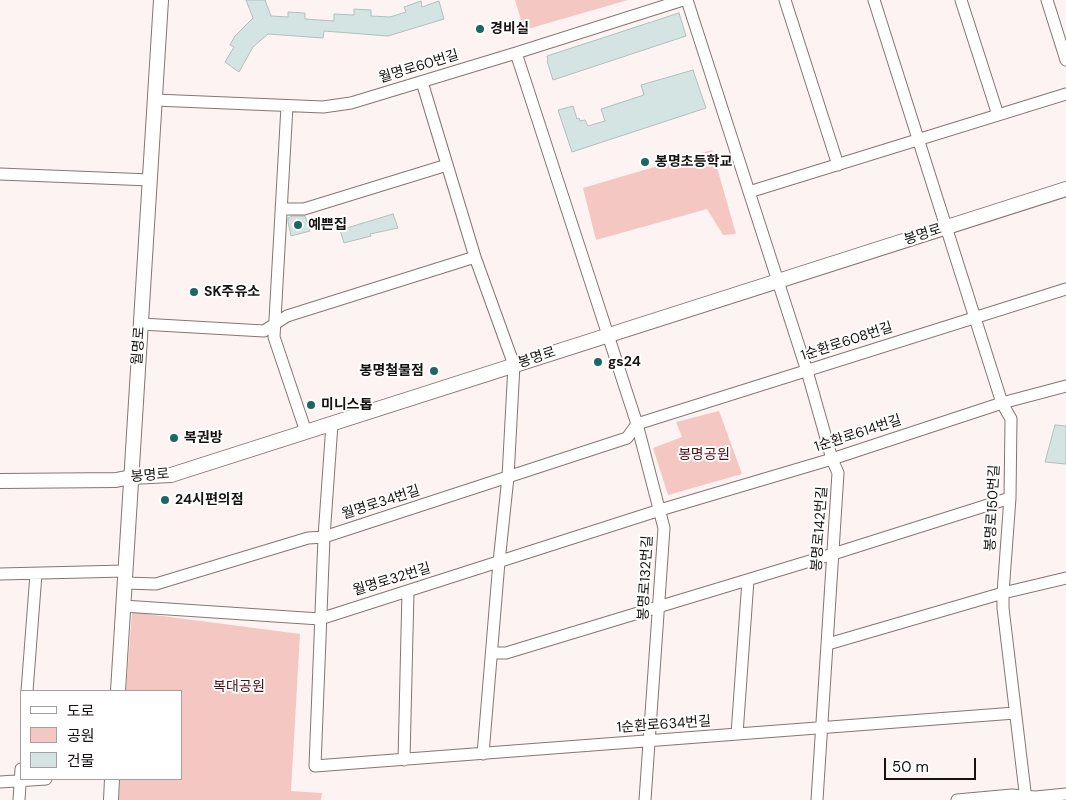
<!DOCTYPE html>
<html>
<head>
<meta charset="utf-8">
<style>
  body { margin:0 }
  #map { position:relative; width:1066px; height:800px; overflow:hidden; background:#fdf3f2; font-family:"DM Sans","Noto Sans KR",sans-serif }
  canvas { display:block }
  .legend { position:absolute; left:20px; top:690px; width:162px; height:90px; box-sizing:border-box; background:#fff; border:1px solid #a2a0a0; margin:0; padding:6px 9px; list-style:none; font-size:15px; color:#171211 }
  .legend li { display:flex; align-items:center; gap:10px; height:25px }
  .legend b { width:25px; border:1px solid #a2a0a0 }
  .scale { position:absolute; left:884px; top:758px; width:92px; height:22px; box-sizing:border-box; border:2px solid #171211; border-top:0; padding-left:6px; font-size:15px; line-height:18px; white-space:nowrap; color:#171211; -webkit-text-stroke:4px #fff; paint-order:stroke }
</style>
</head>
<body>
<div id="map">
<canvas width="1066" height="800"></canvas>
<ul class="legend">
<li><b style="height:6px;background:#fff"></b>도로</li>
<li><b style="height:14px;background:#f4c7c2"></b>공원</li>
<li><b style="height:14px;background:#d4e4e2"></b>건물</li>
</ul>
<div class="scale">50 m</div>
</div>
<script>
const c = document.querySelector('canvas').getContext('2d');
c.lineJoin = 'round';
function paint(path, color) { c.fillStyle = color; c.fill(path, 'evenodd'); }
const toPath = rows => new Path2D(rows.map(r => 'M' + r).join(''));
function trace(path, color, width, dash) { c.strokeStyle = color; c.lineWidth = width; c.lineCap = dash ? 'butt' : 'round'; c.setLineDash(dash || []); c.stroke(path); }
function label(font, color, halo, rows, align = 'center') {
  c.font = font + ' "DM Sans","Noto Sans KR",sans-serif'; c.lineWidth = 4; c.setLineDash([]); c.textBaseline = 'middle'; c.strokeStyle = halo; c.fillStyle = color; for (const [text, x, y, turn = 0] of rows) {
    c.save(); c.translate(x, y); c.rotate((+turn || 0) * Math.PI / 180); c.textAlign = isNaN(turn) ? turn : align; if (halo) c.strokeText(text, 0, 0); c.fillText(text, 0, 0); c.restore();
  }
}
paint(toPath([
  [515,0,628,0,524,30],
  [712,150,736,234,723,235,707,209,596,240,583,188],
  [719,411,742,474,668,495,653,448,682,437,676,422],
  [132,612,300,634,291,791,322,793,321,800,119,800,120,779,181,779,181,691,126,691]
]), '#f4c7c2');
const building = toPath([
  [246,0,265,0,271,16,288,17,288,12,305,13,305,19,334,21,334,14,354,15,354,9,371,10,371,16,390,17,406,12,404,7,421,1,422,7,439,1,444,19,388,36,324,31,323,38,268,34,253,47,239,72,225,62,234,47,230,45,235,36,253,18,246,0],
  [679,13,686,36,553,80,547,61,548,60,547,56,679,13],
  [693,70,706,108,572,152,558,110,573,106,577,119,579,118,580,121,585,120,588,126,605,121,601,109,644,95,641,85,693,70],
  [393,214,398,228,370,234,371,236,344,243,340,230,393,214],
  [292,216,305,216,310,231,291,236,288,222,288,218,292,216],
  [1055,425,1066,426,1066,464,1045,462,1055,425]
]);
paint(building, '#d4e4e2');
trace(building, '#b0c0be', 1);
const minor = toPath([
  [687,0,807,371,832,459,838,473,817,800],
  [785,0,838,165],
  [874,0,1002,403,1011,419,1010,498,1003,593,1003,608,1026,800],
  [961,0,998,115],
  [1047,0,1066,60],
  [516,53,637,424,664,528,645,800],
  [422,82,475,257,514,365,508,477,499,562,483,754],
  [155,100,323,107,351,103,516,53,683,0],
  [287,106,274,337,306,432],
  [0,174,150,180],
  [749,192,1066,94],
  [282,209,304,209,447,165],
  [141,324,264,331,287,316,475,257],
  [332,424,324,537,315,766,1015,713],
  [0,574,125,571],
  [125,583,156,584,308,538,324,537,627,438,637,424,1066,289],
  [123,606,320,619,660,510,832,459,1002,403,1066,386],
  [828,644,1003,593,1066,578],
  [492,653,506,653,833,554,1010,498],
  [27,691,36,574],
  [737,734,748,580],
  [404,760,408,591],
  [0,782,46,779],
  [19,800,21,769],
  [957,800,1012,795,1036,797,1066,794]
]);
const tertiary = toPath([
  [0,481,116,480,131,477,171,475,1066,189],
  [118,691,161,0],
  [111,800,112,779]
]);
trace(minor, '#847674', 13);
trace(tertiary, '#847674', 16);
trace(minor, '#fff', 11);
trace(tertiary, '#fff', 14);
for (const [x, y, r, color] of [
  [480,29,5,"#1b6762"],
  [645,162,5,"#1b6762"],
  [298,225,5,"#1b6762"],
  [194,292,5,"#1b6762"],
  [598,362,5,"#1b6762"],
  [434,371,5,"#1b6762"],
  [311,405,5,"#1b6762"],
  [174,438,5,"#1b6762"],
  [165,500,5,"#1b6762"]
]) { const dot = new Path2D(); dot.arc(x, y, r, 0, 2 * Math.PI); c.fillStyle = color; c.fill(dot); trace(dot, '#fff', 2); }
label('bold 14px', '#171211', '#fff', [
  ["경비실",490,29],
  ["봉명초등학교",655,162],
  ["예쁜집",308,225],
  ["SK주유소",204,292],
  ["gs24",608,362],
  ["봉명철물점",424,371,"right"],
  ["미니스톱",321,405],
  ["복권방",184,438],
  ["24시편의점",175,500]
], 'left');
label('14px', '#171211', '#fff', [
  ["월명로60번길",419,67,-17],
  ["봉명로",923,235,-18],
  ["1순환로608번길",847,342,-18],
  ["월명로",139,346,-86],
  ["봉명로",537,358,-18],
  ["1순환로614번길",858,434,-18],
  ["봉명로",150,476,-5],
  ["월명로34번길",381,503,-18],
  ["봉명로150번길",993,508,-87],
  ["봉명로142번길",820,529,-86],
  ["봉명로132번길",646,578,-87],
  ["월명로32번길",392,580,-17],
  ["1순환로634번길",664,725,-4]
]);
label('14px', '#530f0f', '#fff', [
  ["봉명공원",704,455],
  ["복대공원",239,687]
]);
</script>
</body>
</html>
